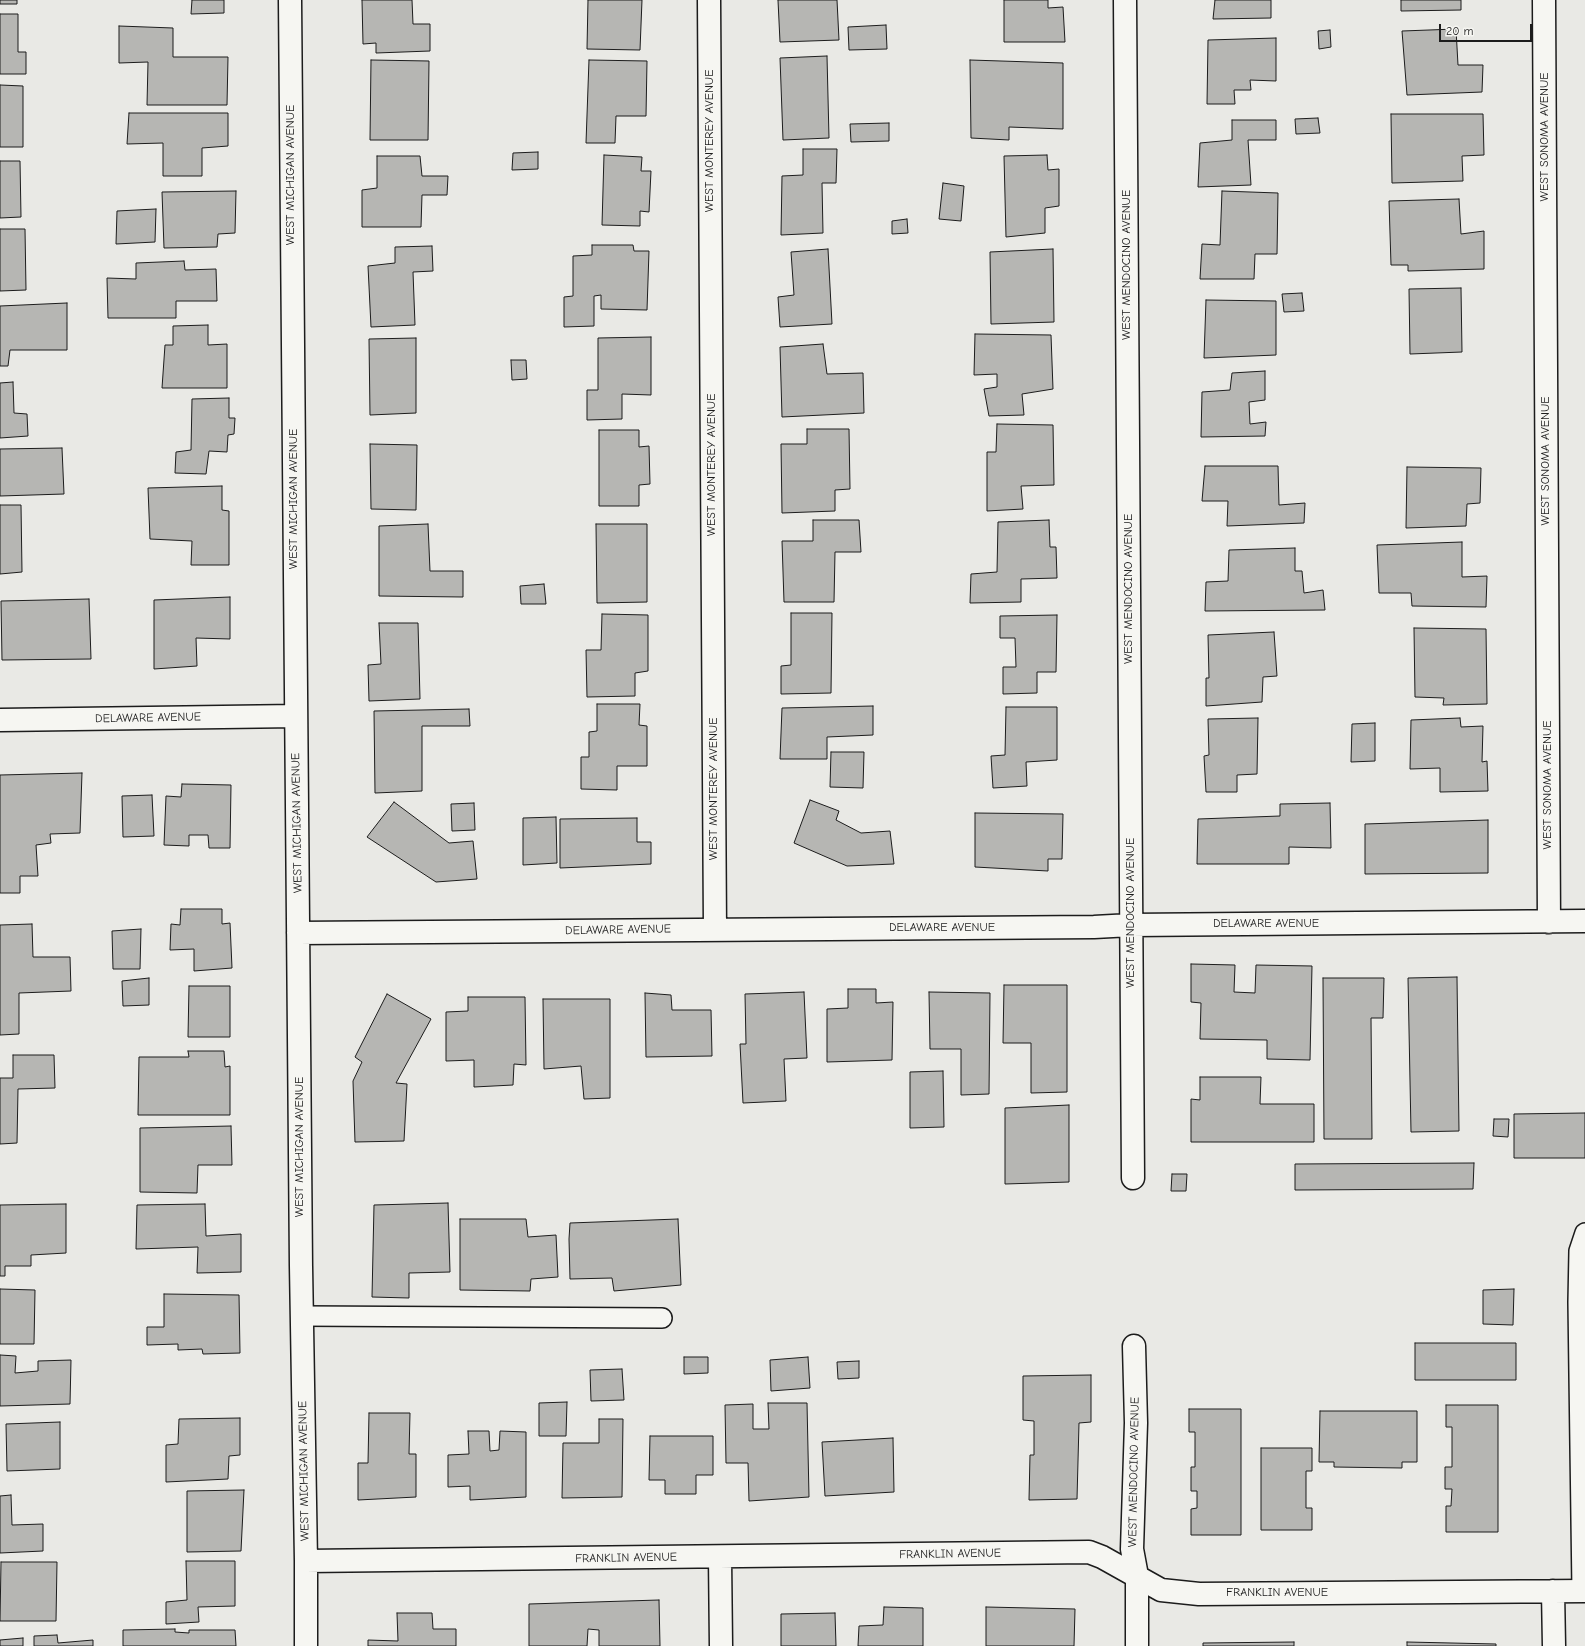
<!DOCTYPE html>
<html>
<head>
<meta charset="utf-8">
<style>
  body { margin:0 }
  #map { position:relative; width:1585px; height:1646px; overflow:hidden; background:#e9e9e5; font-family:"Comic Neue",sans-serif }
  canvas { display:block }
  .scale { position:absolute; left:1439px; top:24px; width:93px; height:18px; box-sizing:border-box; border:2px solid #1c1c1c; border-top:0; padding-left:5px; font-size:12px; line-height:14px; white-space:nowrap; color:#1c1c1c; -webkit-text-stroke:3px #f6f6f2; paint-order:stroke }
</style>
</head>
<body>
<div id="map">
<canvas width="1585" height="1646"></canvas>
<div class="scale">20 m</div>
</div>
<script>
const c = document.querySelector('canvas').getContext('2d');
c.lineJoin = 'round';
function paint(path, color) { c.fillStyle = color; c.fill(path, 'evenodd'); }
const toPath = rows => new Path2D(rows.map(r => 'M' + r).join(''));
function trace(path, color, width, dash) { c.strokeStyle = color; c.lineWidth = width; c.lineCap = dash ? 'butt' : 'round'; c.setLineDash(dash || []); c.stroke(path); }
function label(font, color, halo, rows, align = 'center') {
  c.font = font + ' "Comic Neue",sans-serif'; c.lineWidth = 3.5; c.setLineDash([]); c.textBaseline = 'middle'; c.strokeStyle = halo; c.fillStyle = color; for (const [text, x, y, turn = 0] of rows) {
    c.save(); c.translate(x, y); c.rotate((+turn || 0) * Math.PI / 180); c.textAlign = isNaN(turn) ? turn : align; if (halo) c.strokeText(text, 0, 0); c.fillText(text, 0, 0); c.restore();
  }
}
const building = toPath([
  [0,0,17,0,17,4,0,4,0,0],
  [192,0,224,0,224,13,191,14,192,0],
  [362,0,412,0,413,24,430,24,430,51,376,53,376,43,363,44,362,0],
  [588,0,642,0,640,50,587,49,588,0],
  [778,0,837,0,839,40,780,42,778,0],
  [1004,0,1048,0,1048,8,1063,7,1065,42,1004,42,1004,0],
  [1215,0,1271,0,1271,18,1213,19,1215,0],
  [1401,0,1461,0,1461,10,1401,11,1401,0],
  [0,14,18,14,18,52,26,52,26,74,0,74,0,14],
  [886,25,887,49,849,50,848,27,886,25],
  [119,26,173,28,173,57,228,57,227,105,147,105,148,62,119,63,119,26],
  [1456,29,1458,65,1483,65,1482,92,1407,95,1402,31,1456,29],
  [1330,30,1331,47,1319,49,1318,31,1330,30],
  [1276,38,1276,81,1250,80,1251,90,1234,90,1235,104,1207,104,1208,40,1276,38],
  [827,56,829,138,783,140,780,58,827,56],
  [371,60,429,61,428,140,370,140,371,60],
  [589,60,647,61,646,116,616,116,615,143,586,143,589,60],
  [970,60,1063,63,1063,129,1009,127,1009,140,971,138,970,60],
  [0,85,23,86,23,147,0,147,0,85],
  [129,113,228,113,228,146,202,148,202,176,163,176,163,143,127,144,129,113],
  [1391,114,1483,114,1484,155,1462,156,1463,181,1392,183,1391,114],
  [1318,118,1320,133,1296,134,1295,119,1318,118],
  [1232,120,1276,120,1276,140,1248,140,1251,185,1198,187,1200,143,1232,140,1232,120],
  [889,123,889,141,851,142,850,124,889,123],
  [803,149,837,149,836,183,822,183,823,233,781,235,782,176,803,175,803,149],
  [538,152,538,169,512,170,513,153,538,152],
  [604,155,642,157,641,171,651,171,649,212,640,211,640,226,602,225,604,155],
  [1047,155,1048,170,1059,169,1059,206,1045,208,1045,233,1006,237,1004,156,1047,155],
  [377,156,420,156,422,176,448,176,447,195,422,195,421,227,362,227,362,190,377,188,377,156],
  [0,161,20,161,21,217,0,218,0,161],
  [943,183,964,186,961,221,939,219,943,183],
  [236,191,235,233,218,234,217,247,164,248,162,192,236,191],
  [1222,191,1278,193,1277,254,1255,254,1254,279,1200,279,1202,244,1220,245,1222,191],
  [1459,199,1461,234,1484,231,1484,269,1408,271,1408,265,1391,265,1389,201,1459,199],
  [156,209,155,242,116,244,117,211,156,209],
  [907,219,908,233,892,234,892,221,907,219],
  [0,229,25,229,26,290,0,291,0,229],
  [592,245,633,245,634,251,649,251,647,310,601,309,601,295,594,296,594,326,564,327,564,297,573,296,573,256,592,255,592,245],
  [432,246,433,271,413,272,415,325,371,327,368,266,395,263,395,247,432,246],
  [828,249,832,324,780,327,778,297,794,295,791,252,828,249],
  [1053,249,1054,322,991,324,990,252,1053,249],
  [184,261,185,270,216,269,217,301,176,301,176,318,108,318,107,278,136,279,136,263,184,261],
  [1461,288,1462,352,1410,354,1409,289,1461,288],
  [1302,293,1304,311,1284,312,1282,294,1302,293],
  [1206,300,1276,301,1276,355,1204,358,1206,300],
  [67,303,67,350,10,350,8,366,0,366,0,306,67,303],
  [208,325,208,345,227,344,227,388,162,388,165,345,173,345,173,326,208,325],
  [975,334,1051,335,1053,389,1022,394,1024,415,989,416,984,389,997,387,997,374,974,375,975,334],
  [651,337,651,395,622,394,622,419,587,420,587,390,598,390,598,338,651,337],
  [416,338,416,413,370,415,369,339,416,338],
  [823,344,827,374,863,373,864,413,782,417,780,347,823,344],
  [511,360,526,360,527,379,512,380,511,360],
  [1265,371,1265,400,1249,402,1250,424,1266,422,1265,436,1201,437,1202,392,1230,390,1232,373,1265,371],
  [13,382,14,413,27,414,28,436,0,438,0,383,13,382],
  [229,398,229,418,235,418,234,434,228,435,227,452,209,451,206,474,175,473,176,452,191,450,192,399,229,398],
  [997,424,1053,425,1054,485,1021,486,1023,509,987,511,987,452,996,452,997,424],
  [807,429,849,429,850,489,835,490,835,511,782,513,781,444,807,444,807,429],
  [599,430,639,430,639,447,649,446,650,484,639,485,639,506,599,506,599,430],
  [370,444,417,445,416,510,371,509,370,444],
  [62,448,64,494,0,496,0,449,62,448],
  [1205,466,1278,466,1279,505,1305,503,1304,523,1227,526,1228,501,1202,501,1205,466],
  [1407,467,1481,468,1480,503,1467,504,1466,526,1406,528,1407,467],
  [222,486,222,510,229,511,229,565,191,565,192,541,150,539,148,488,222,486],
  [0,505,21,505,22,572,0,574,0,505],
  [813,520,859,520,861,552,835,552,834,602,784,602,782,541,813,541,813,520],
  [1049,520,1050,547,1056,547,1057,578,1021,579,1021,602,970,603,971,574,997,572,998,522,1049,520],
  [428,524,430,571,463,571,463,597,379,596,379,526,428,524],
  [596,524,647,524,647,602,597,603,596,524],
  [1462,542,1462,577,1487,576,1486,607,1412,606,1411,593,1379,593,1377,545,1462,542],
  [1295,548,1295,571,1302,571,1304,593,1323,590,1325,610,1205,611,1206,582,1228,581,1229,550,1295,548],
  [544,584,546,604,521,604,520,586,544,584],
  [230,597,230,639,196,638,197,666,154,669,154,600,230,597],
  [89,599,91,659,2,660,1,601,89,599],
  [791,613,832,613,831,693,781,694,781,666,791,665,791,613],
  [602,614,648,615,648,671,635,673,635,696,587,697,586,650,601,650,602,614],
  [1057,615,1056,672,1037,672,1037,693,1003,694,1003,667,1016,667,1015,638,1000,638,1000,616,1057,615],
  [379,623,418,623,420,699,369,701,368,665,381,664,379,623],
  [1414,628,1486,629,1487,704,1443,705,1444,698,1415,697,1414,628],
  [1274,632,1277,676,1263,677,1262,702,1206,706,1206,678,1209,678,1208,635,1274,632],
  [597,704,640,704,639,725,647,726,647,766,617,766,617,790,581,789,581,757,589,757,589,732,597,731,597,704],
  [873,706,873,735,827,737,827,759,780,759,782,708,873,706],
  [1006,707,1057,707,1057,760,1026,762,1027,786,993,788,991,756,1005,755,1006,707],
  [469,709,470,726,422,726,422,791,375,793,374,711,469,709],
  [1258,718,1257,774,1237,775,1237,792,1206,792,1204,756,1209,755,1208,719,1258,718],
  [1460,718,1461,727,1483,726,1482,762,1487,761,1488,791,1440,792,1440,768,1410,769,1411,720,1460,718],
  [1375,723,1375,761,1351,762,1352,724,1375,723],
  [831,752,864,752,863,788,830,787,831,752],
  [82,773,80,833,50,834,51,843,36,845,38,876,20,876,20,893,0,893,0,775,82,773],
  [182,784,231,785,230,848,209,848,208,835,189,835,189,846,164,845,166,796,181,797,182,784],
  [152,795,154,836,123,837,122,796,152,795],
  [810,800,839,811,836,820,861,833,890,831,894,864,847,866,794,843,810,800],
  [394,802,449,843,473,841,477,879,436,882,367,837,394,802],
  [474,803,475,830,452,831,451,804,474,803],
  [1330,803,1331,848,1289,847,1289,864,1197,864,1198,819,1280,816,1280,804,1330,803],
  [975,813,1063,814,1062,859,1048,859,1048,871,975,867,975,813],
  [556,817,557,863,523,865,523,818,556,817],
  [637,818,637,842,651,842,651,864,560,868,560,819,637,818],
  [1488,820,1488,873,1365,874,1365,824,1488,820],
  [181,909,222,909,222,924,230,923,232,968,194,971,194,949,170,950,171,924,180,925,181,909],
  [32,924,33,957,70,957,71,991,19,993,19,1034,0,1035,0,925,32,924],
  [141,929,140,969,113,969,112,931,141,929],
  [1191,964,1235,965,1234,992,1255,993,1256,965,1312,966,1310,1060,1267,1059,1267,1040,1200,1039,1201,1003,1191,1002,1191,964],
  [1457,977,1459,1131,1411,1132,1408,978,1457,977],
  [149,978,149,1005,123,1006,122,981,149,978],
  [1323,978,1384,978,1383,1018,1371,1018,1372,1139,1324,1139,1323,978],
  [1004,985,1067,985,1067,1092,1031,1093,1031,1043,1003,1043,1004,985],
  [189,986,230,986,230,1037,188,1037,189,986],
  [848,989,876,989,876,1003,893,1002,892,1060,827,1062,827,1009,848,1008,848,989],
  [804,992,807,1058,784,1059,786,1101,743,1103,740,1044,746,1044,745,994,804,992],
  [929,992,990,993,989,1094,961,1095,961,1049,930,1049,929,992],
  [645,993,671,995,672,1010,711,1010,712,1056,646,1057,645,993],
  [387,994,431,1019,396,1083,407,1084,404,1141,355,1142,353,1081,362,1062,355,1057,387,994],
  [468,997,525,997,526,1065,514,1064,513,1085,474,1087,474,1060,446,1061,446,1012,468,1011,468,997],
  [543,999,610,999,610,1098,584,1099,581,1066,544,1069,543,999],
  [188,1051,224,1051,225,1067,230,1066,230,1115,138,1115,139,1057,189,1057,188,1051],
  [13,1055,54,1055,55,1088,18,1089,17,1143,0,1144,0,1078,13,1078,13,1055],
  [943,1071,944,1127,910,1128,910,1072,943,1071],
  [1200,1077,1261,1077,1260,1104,1314,1104,1314,1142,1191,1142,1191,1099,1200,1100,1200,1077],
  [1069,1105,1069,1182,1005,1184,1005,1108,1069,1105],
  [1585,1113,1585,1158,1514,1158,1514,1114,1585,1113],
  [1494,1119,1509,1119,1508,1137,1493,1136,1494,1119],
  [231,1126,232,1165,198,1165,197,1193,140,1192,140,1128,231,1126],
  [1474,1163,1473,1189,1295,1190,1295,1164,1474,1163],
  [1172,1174,1187,1174,1186,1191,1171,1191,1172,1174],
  [448,1203,450,1272,409,1273,409,1298,372,1297,374,1205,448,1203],
  [66,1204,66,1253,31,1255,31,1266,5,1266,5,1276,0,1276,0,1205,66,1204],
  [205,1204,206,1236,241,1234,241,1272,197,1273,198,1247,136,1249,137,1205,205,1204],
  [460,1219,526,1219,528,1237,556,1235,558,1277,531,1279,530,1291,460,1290,460,1219],
  [678,1219,681,1285,614,1291,612,1278,570,1279,569,1239,570,1223,678,1219],
  [0,1289,35,1290,34,1344,0,1344,0,1289],
  [1514,1289,1513,1325,1483,1324,1483,1290,1514,1289],
  [164,1294,239,1295,240,1353,203,1354,202,1349,178,1350,178,1344,147,1345,147,1327,164,1327,164,1294],
  [1415,1343,1516,1343,1516,1380,1415,1380,1415,1343],
  [0,1355,16,1356,15,1373,38,1371,38,1361,71,1360,70,1404,0,1406,0,1355],
  [684,1357,708,1357,708,1373,684,1374,684,1357],
  [808,1357,810,1388,771,1391,770,1360,808,1357],
  [859,1361,859,1378,838,1379,837,1362,859,1361],
  [622,1369,624,1400,591,1401,590,1370,622,1369],
  [1091,1375,1091,1422,1079,1423,1077,1499,1029,1500,1030,1455,1034,1455,1034,1421,1023,1420,1023,1376,1091,1375],
  [567,1402,566,1436,539,1436,539,1403,567,1402],
  [768,1403,807,1403,809,1497,749,1501,748,1463,726,1463,725,1405,753,1404,753,1429,769,1429,768,1403],
  [1446,1405,1498,1405,1498,1532,1446,1532,1446,1506,1451,1506,1452,1489,1445,1489,1445,1467,1452,1467,1452,1427,1446,1427,1446,1405],
  [1189,1409,1241,1409,1241,1535,1191,1535,1191,1509,1197,1508,1197,1491,1191,1491,1191,1467,1195,1467,1195,1432,1189,1432,1189,1409],
  [1320,1411,1417,1411,1417,1462,1402,1462,1402,1468,1334,1467,1334,1462,1319,1462,1320,1411],
  [369,1413,410,1413,409,1454,416,1454,416,1497,358,1500,358,1463,368,1463,369,1413],
  [240,1418,240,1455,229,1456,228,1479,166,1482,166,1445,178,1444,179,1419,240,1418],
  [599,1419,623,1419,622,1497,562,1498,563,1443,599,1443,599,1419],
  [60,1422,60,1469,7,1471,6,1424,60,1422],
  [468,1431,489,1431,490,1451,499,1450,500,1431,526,1432,526,1497,470,1500,470,1486,448,1487,448,1455,469,1454,468,1431],
  [650,1436,713,1436,713,1475,696,1475,696,1494,665,1494,665,1480,649,1480,650,1436],
  [893,1438,894,1492,825,1496,822,1442,893,1438],
  [1261,1448,1312,1448,1312,1471,1306,1471,1306,1508,1312,1508,1312,1530,1261,1530,1261,1448],
  [244,1490,241,1551,187,1552,187,1491,244,1490],
  [11,1495,12,1525,43,1524,43,1551,0,1553,0,1496,11,1495],
  [186,1561,235,1561,235,1606,198,1607,199,1622,166,1624,166,1602,187,1600,186,1561],
  [1,1562,57,1562,56,1621,0,1621,1,1562],
  [659,1600,660,1646,599,1646,599,1630,588,1629,587,1646,529,1646,529,1604,659,1600],
  [884,1607,923,1608,923,1646,858,1646,859,1626,883,1625,884,1607],
  [986,1607,1075,1609,1074,1646,986,1646,986,1607],
  [397,1613,432,1613,433,1629,456,1629,456,1646,368,1646,368,1640,398,1641,397,1613],
  [835,1613,836,1646,781,1646,781,1614,835,1613],
  [175,1629,175,1632,189,1633,189,1630,235,1630,236,1646,123,1646,123,1630,175,1629],
  [57,1635,58,1643,93,1640,93,1646,34,1646,34,1636,57,1635],
  [23,1638,23,1646,0,1646,0,1640,23,1638],
  [1294,1642,1294,1646,1203,1646,1203,1643,1294,1642],
  [1407,1642,1496,1644,1496,1646,1407,1646,1407,1642]
]);
paint(building, '#b6b6b3');
trace(building, '#1c1c1c', 1);
const service = toPath([
  [1578,1302,1579,1251,1585,1233],
  [302,1316,662,1318],
  [1582,1591,1578,1302,1585,1302]
]);
const minor = toPath([
  [290,0,301,1266,306,1561,306,1646],
  [709,0,715,929],
  [1125,0,1133,1178],
  [1544,0,1549,922],
  [0,720,296,716],
  [298,933,1094,927,1131,925,1585,921],
  [1134,1346,1136,1423,1132,1549,1137,1576,1137,1646],
  [720,1557,721,1646],
  [306,1561,1089,1552,1102,1557,1161,1590,1199,1594,1585,1591],
  [1553,1591,1554,1646]
]);
trace(service, '#1c1c1c', 22);
trace(minor, '#1c1c1c', 25);
trace(service, '#f6f6f2', 19);
trace(minor, '#f6f6f2', 22);
label('12px', '#1c1c1c', '#f6f6f2', [
  ["WEST SONOMA AVENUE",1545,137,-90],
  ["WEST MONTEREY AVENUE",710,141,-90],
  ["WEST MICHIGAN AVENUE",291,175,-90],
  ["WEST MENDOCINO AVENUE",1127,265,-90],
  ["WEST SONOMA AVENUE",1546,461,-90],
  ["WEST MONTEREY AVENUE",712,465,-90],
  ["WEST MICHIGAN AVENUE",294,499,-90],
  ["WEST MENDOCINO AVENUE",1129,589,-90],
  ["DELAWARE AVENUE",148,718,-1],
  ["WEST SONOMA AVENUE",1548,785,-90],
  ["WEST MONTEREY AVENUE",714,789,-90],
  ["WEST MICHIGAN AVENUE",297,823,-91],
  ["WEST MENDOCINO AVENUE",1131,913,-90],
  ["DELAWARE AVENUE",1266,924],
  ["DELAWARE AVENUE",942,928],
  ["DELAWARE AVENUE",618,930,-1],
  ["WEST MICHIGAN AVENUE",300,1147,-90],
  ["WEST MICHIGAN AVENUE",304,1471,-91],
  ["WEST MENDOCINO AVENUE",1134,1472,-89],
  ["FRANKLIN AVENUE",950,1554,-1],
  ["FRANKLIN AVENUE",626,1558,-1],
  ["FRANKLIN AVENUE",1277,1593]
]);
</script>
</body>
</html>
